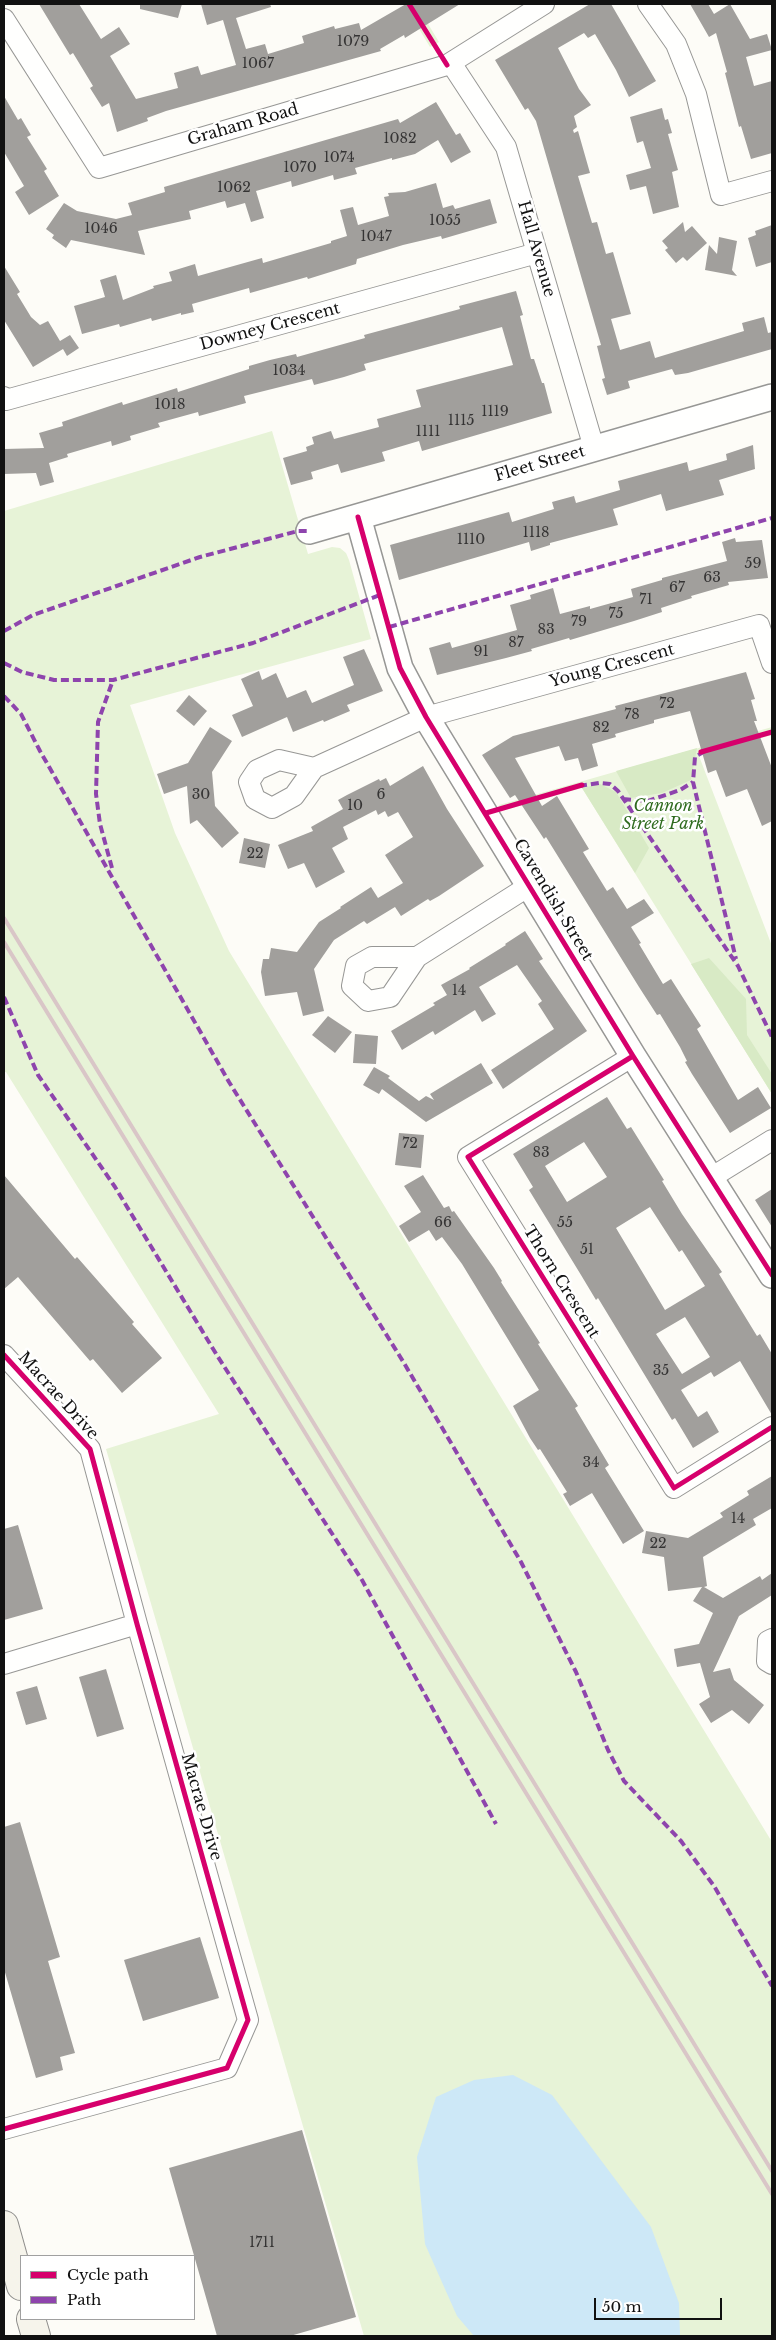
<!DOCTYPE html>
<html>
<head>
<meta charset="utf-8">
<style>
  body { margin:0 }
  #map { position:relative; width:776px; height:2340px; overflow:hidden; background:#fdfcf7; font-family:"Libre Baskerville",serif }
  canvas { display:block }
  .frame { position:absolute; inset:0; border:5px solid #111; pointer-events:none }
  .legend { position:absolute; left:20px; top:2255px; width:175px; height:65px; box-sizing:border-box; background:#fff; border:1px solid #a0a0a0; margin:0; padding:6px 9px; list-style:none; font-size:15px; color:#111 }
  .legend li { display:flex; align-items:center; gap:10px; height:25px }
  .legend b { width:25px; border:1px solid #a0a0a0 }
  .scale { position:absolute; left:594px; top:2298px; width:128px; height:22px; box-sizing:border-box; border:2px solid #111; border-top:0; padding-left:6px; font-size:15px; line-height:18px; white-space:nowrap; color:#111; -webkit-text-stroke:4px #fff; paint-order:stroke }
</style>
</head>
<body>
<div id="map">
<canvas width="776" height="2340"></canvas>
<div class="frame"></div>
<ul class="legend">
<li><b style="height:6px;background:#d6006c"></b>Cycle path</li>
<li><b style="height:6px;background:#8e44ad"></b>Path</li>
</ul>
<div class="scale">50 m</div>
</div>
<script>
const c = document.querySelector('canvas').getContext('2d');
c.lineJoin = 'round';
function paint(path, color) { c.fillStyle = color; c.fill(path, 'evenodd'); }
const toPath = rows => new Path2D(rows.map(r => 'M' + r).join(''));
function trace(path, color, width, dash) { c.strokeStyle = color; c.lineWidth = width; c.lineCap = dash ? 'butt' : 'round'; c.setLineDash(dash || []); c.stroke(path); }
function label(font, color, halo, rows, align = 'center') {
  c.font = font + ' "Libre Baskerville",serif'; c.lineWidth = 5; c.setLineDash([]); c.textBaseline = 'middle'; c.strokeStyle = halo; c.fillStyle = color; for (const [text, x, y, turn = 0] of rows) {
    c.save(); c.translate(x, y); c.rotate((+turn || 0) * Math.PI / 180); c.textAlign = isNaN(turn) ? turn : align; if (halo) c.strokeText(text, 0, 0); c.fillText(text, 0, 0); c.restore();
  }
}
paint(toPath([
  [404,4,416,4,439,42,430,47],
  [272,431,308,554,332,547,340,548,346,553,349,560,371,639,130,705,175,833,229,951,772,1842,772,2336,364,2336,106,1449,219,1414,6,1072,4,1072,4,511],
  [772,727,772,735,699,756,772,946,772,1094,582,788,502,811,499,805]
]), '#e7f3d7');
paint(toPath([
  [697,748,691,780,662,793,631,798,616,771],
  [600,784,616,792,649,848,635,873,582,788],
  [709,958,746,999,747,1035,772,1074,772,1094,691,964]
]), '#d8eac5');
paint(toPath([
  [513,2075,552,2095,651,2227,679,2303,680,2336,474,2336,457,2316,425,2244,417,2157,436,2097,474,2080]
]), '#cde8f7');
paint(toPath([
  [39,4,79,4,101,39,119,27,130,44,110,56,136,99,178,88,174,73,198,66,201,75,236,65,223,20,207,25,201,4,270,4,271,7,236,18,246,49,265,44,268,54,304,43,302,36,334,26,335,29,359,23,361,30,406,4,460,4,405,38,404,35,380,49,381,51,166,111,147,118,148,121,117,132,109,103,102,107,90,88,93,86,73,53,70,55],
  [140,4,182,4,178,18,140,9],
  [590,4,611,4,656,81,629,97,616,70,595,34,588,38,584,33,558,48,579,89,591,105,574,116,577,127,573,130,574,133,578,131,590,173,578,176,592,223,597,222,606,254,613,252,631,314,611,319,620,350,650,341,655,358,744,331,742,323,764,317,768,333,772,332,772,349,688,373,675,375,672,369,628,381,630,388,607,395,602,379,605,378,597,346,601,345,536,121,528,108,525,110,495,60],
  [690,4,708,4,714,14,730,4,750,39,767,34,772,50,746,57,754,86,772,81,772,153,751,159,741,126,739,127,725,73,727,72,716,33,709,37],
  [4,96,18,120,21,118,31,135,27,137,47,169,44,171,59,196,29,215,15,192,24,186,4,152],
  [436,102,456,135,460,133,471,152,451,163,438,140,415,154,392,160,392,158,355,168,357,174,334,180,333,175,292,187,291,181,256,191,264,218,251,222,245,203,227,208,225,201,189,211,191,219,138,231,145,255,71,240,66,248,52,238,54,235,46,229,64,203,77,211,116,219,132,215,128,203,165,192,164,187,398,119,400,123],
  [662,108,665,120,668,119,672,133,668,134,678,170,672,172,679,207,653,214,646,186,630,190,626,175,651,168,643,141,637,143,630,117],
  [436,183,443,208,453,205,455,209,490,199,497,223,442,239,441,236,403,245,357,259,356,264,308,279,307,277,250,293,249,288,192,304,194,312,181,315,181,313,152,321,151,318,120,327,119,324,82,334,74,306,105,297,100,280,116,275,123,300,154,288,153,286,172,281,169,272,195,264,198,276,262,258,263,263,331,243,331,241,347,236,340,210,353,207,358,225,389,216,384,197,389,196,388,193,405,192],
  [683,222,685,232,692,226,707,243,687,261,683,257,676,263,665,250,668,248,662,241],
  [772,225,772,262,756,267,748,238,756,235,755,231],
  [719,237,737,241,732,270,737,276,705,270,709,245,717,254],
  [4,266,20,292,17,294,31,317,40,325,48,321,60,341,70,335,79,348,67,356,63,349,33,367,4,320],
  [516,291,523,315,520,316,531,359,534,359,542,383,544,383,552,413,422,451,419,441,382,452,385,461,341,473,338,464,311,472,313,479,291,485,283,458,307,451,306,447,314,444,312,437,331,431,334,439,379,427,377,419,421,407,416,390,513,365,502,327,364,364,366,370,344,377,314,385,312,379,244,396,246,403,199,416,198,412,158,423,160,427,130,436,131,440,112,446,111,441,67,454,68,457,49,463,54,482,40,486,36,473,4,474,4,449,44,448,39,433,63,426,62,422,122,402,123,405,177,388,178,392,249,369,249,366,270,360,296,354,297,357,365,338,364,335,460,309,459,306],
  [753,445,755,469,719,480,724,495,666,511,661,494,613,509,618,525,550,543,550,545,531,551,529,542,399,580,390,545,509,512,512,522,554,509,552,502,574,496,576,503,620,490,618,481,687,462,689,471,727,460,726,454],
  [735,538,736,542,762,540,768,578,728,582,729,585,691,596,692,598,661,608,662,612,634,621,570,640,569,638,531,649,532,651,506,658,437,675,429,648,450,642,452,648,517,630,510,605,531,599,530,595,553,588,560,614,590,606,590,609,633,597,631,589,662,580,662,578,727,561,722,542],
  [364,649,383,691,347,705,350,711,324,722,323,720,293,732,287,717,242,737,232,715,253,706,241,679,259,671,262,680,276,673,287,698,306,690,312,703,354,685,343,657],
  [746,672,755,699,751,700,757,721,754,721,772,768,772,821,762,826,747,789,726,797,716,770,708,773,690,711,654,720,654,723,615,734,616,737,592,744,598,766,582,771,578,758,565,761,559,746,515,758,542,806,557,796,589,849,583,852,607,891,613,887,627,909,644,899,654,913,631,927,641,943,639,944,663,984,671,979,701,1026,697,1029,738,1100,758,1087,771,1108,730,1133,692,1074,685,1062,687,1061,680,1047,660,1014,657,1015,639,987,546,837,544,839,515,795,510,798,482,755,513,736,616,709,615,706],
  [189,695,207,711,194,726,176,711],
  [210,727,232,741,212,772,215,806,239,833,222,848,197,820,190,824,187,786,164,794,157,774,188,763],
  [423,766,447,809,484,866,439,896,430,901,428,899,401,916,395,907,367,924,364,921,334,940,314,969,324,1011,303,1016,297,992,265,996,261,972,263,959,269,959,271,948,297,952,319,922,341,908,340,907,371,887,378,898,403,883,385,855,413,837,398,812,388,817,385,811,378,815,376,810,343,827,348,839,332,848,345,872,316,888,304,863,288,869,278,845,313,831,311,827,343,809,338,800,347,795,379,779,380,781,386,778,390,786],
  [244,838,270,844,265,868,239,863],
  [525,931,543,959,539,961,587,1031,503,1089,491,1070,554,1029,538,1004,542,1001,517,965,479,987,496,1014,482,1022,475,1010,435,1035,433,1031,402,1050,391,1031,435,1005,433,1003,447,995,441,985,470,969,469,968,506,945,505,944],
  [328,1016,352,1032,335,1053,312,1035],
  [355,1034,378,1036,376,1064,353,1063],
  [481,1063,493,1083,426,1122,382,1089,379,1094,363,1085,374,1067,390,1076,388,1078,419,1101,426,1096,434,1100,430,1094],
  [607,1097,627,1129,631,1127,664,1180,662,1181,682,1214,722,1272,719,1274,757,1336,760,1334,772,1354,772,1415,740,1361,714,1377,711,1372,681,1390,698,1417,707,1411,719,1432,693,1448,675,1418,672,1420,598,1298,596,1300,581,1275,529,1190,533,1187,513,1154],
  [584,1142,607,1177,567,1202,545,1166],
  [650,1207,679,1252,682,1250,705,1286,665,1310,616,1228],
  [685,1317,710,1357,682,1374,656,1334],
  [399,1133,424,1135,421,1168,395,1165],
  [4,1175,75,1259,77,1257,134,1322,132,1324,162,1358,122,1393,93,1359,90,1361,18,1277,4,1289],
  [423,1175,444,1208,449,1206,452,1212,454,1211,494,1268,502,1281,501,1282,540,1343,538,1344,578,1406,575,1408,609,1465,605,1468,644,1531,623,1544,592,1493,570,1506,563,1494,567,1492,540,1449,538,1450,530,1438,513,1406,539,1390,462,1264,442,1237,436,1241,429,1230,409,1242,399,1226,421,1212,404,1186],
  [772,1189,772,1227,755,1200],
  [772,1476,772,1508,753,1519,756,1525,703,1557,707,1586,704,1587,723,1598,760,1576,762,1580,772,1573,772,1595,739,1616,713,1672,730,1668,734,1680,764,1705,749,1724,732,1710,711,1723,699,1704,710,1697,700,1663,677,1667,674,1649,699,1644,713,1613,693,1601,702,1587,668,1591,664,1557,642,1553,646,1531,688,1538,723,1517,720,1513,749,1495,747,1491],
  [18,1525,43,1609,4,1620,4,1529],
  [106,1669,124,1729,97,1737,79,1677],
  [37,1686,47,1719,26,1725,16,1692],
  [20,1822,60,1957,48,1961,75,2053,60,2057,63,2070,36,2078,4,1969,4,1827],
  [200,1937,219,1998,143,2021,124,1960],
  [302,2130,356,2317,290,2336,217,2336,169,2168]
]), '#a19f9c');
const minor = toPath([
  [648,4,676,44,696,94,721,195,772,181],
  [4,19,99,168,447,65,544,4],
  [451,63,506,147,594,448],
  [4,397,6,400,537,253],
  [314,768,279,760,257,770,249,782,255,799,272,808,294,796,314,768,426,717,759,625,772,663],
  [417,957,372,957,356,966,352,986,368,1001,390,997,417,957,529,886],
  [633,1056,468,1157,674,1488,772,1427],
  [709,1179,772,1140],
  [4,1355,90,1449,137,1624,248,2020,227,2068,4,2129],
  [772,1639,768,1641,767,1661,772,1664],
  [4,1664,137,1624]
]);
const tertiary = toPath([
  [358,517,400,668,426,717,633,1056,772,1275],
  [309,531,772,397]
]);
const secondary = toPath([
  [4,2225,21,2286],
  [31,2319,36,2336]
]);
trace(minor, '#979795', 22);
trace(tertiary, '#979795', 28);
trace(secondary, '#8e8d8b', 30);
trace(minor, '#fffffe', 20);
trace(tertiary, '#fffffe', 25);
trace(secondary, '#f6f4eb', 28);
trace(toPath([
  [4,918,772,2171],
  [4,942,772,2194]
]), '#d9c6c7', 4);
trace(toPath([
  [389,627,772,518],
  [4,631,33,615,200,557,298,531,309,531],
  [4,663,22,672,54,680,113,680,253,643,380,595],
  [4,696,21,714,40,751,229,1082,404,1363,521,1562,576,1672,608,1750,624,1781,681,1841,714,1886,772,1986],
  [705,751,695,757,693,782,736,959],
  [579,786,599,783,610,784,618,791,738,966,772,1037],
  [623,799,648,801,680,790,693,782],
  [112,868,100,824,96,794,98,722,113,680],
  [4,997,38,1075,115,1187,218,1357,362,1580,496,1824]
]), '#8e44ad', 4, [8, 4]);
trace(toPath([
  [409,4,447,65],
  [358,517,400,668,426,717,633,1056,772,1275],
  [701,752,772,732],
  [486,813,582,785],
  [633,1056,468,1157,674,1488,772,1427],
  [4,1355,90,1449,137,1624,248,2020,227,2068,4,2129]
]), '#d6006c', 5);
label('14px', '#353434', null, [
  ["1079",353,42],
  ["1067",258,64],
  ["1082",400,139],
  ["1074",339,158],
  ["1070",300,168],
  ["1062",234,188],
  ["1055",445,221],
  ["1046",101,229],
  ["1047",376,237],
  ["1034",289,371],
  ["1018",170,405],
  ["1119",495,412],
  ["1115",461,421],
  ["1111",428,432],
  ["1118",536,533],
  ["1110",471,540],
  ["59",753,564],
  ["63",712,578],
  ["67",677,588],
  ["71",646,600],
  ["75",616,614],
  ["79",579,622],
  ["83",546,630],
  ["87",516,643],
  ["91",481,652],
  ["72",667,704],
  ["78",632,715],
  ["82",601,728],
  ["30",201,795],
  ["6",381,795],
  ["10",355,806],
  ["22",255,854],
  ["14",459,991],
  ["72",410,1144],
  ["83",541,1153],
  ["66",443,1223],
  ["55",565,1223],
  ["51",587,1250],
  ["35",661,1371],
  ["34",591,1463],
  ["14",738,1519],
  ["22",658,1544],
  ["1711",262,2243]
]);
label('16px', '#111', '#fff', [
  ["Graham Road",243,125,-16],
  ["Hall Avenue",536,249,74],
  ["Downey Crescent",270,327,-15],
  ["Fleet Street",540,464,-16],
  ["Young Crescent",612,666,-15],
  ["Cavendish Street",553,900,59],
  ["Thorn Crescent",561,1282,58],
  ["Macrae Drive",58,1396,48],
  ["Macrae Drive",201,1807,74]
]);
label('italic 16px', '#2f6b1f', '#fff', [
  ["Cannon",663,806],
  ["Street Park",663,824]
]);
</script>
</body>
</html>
